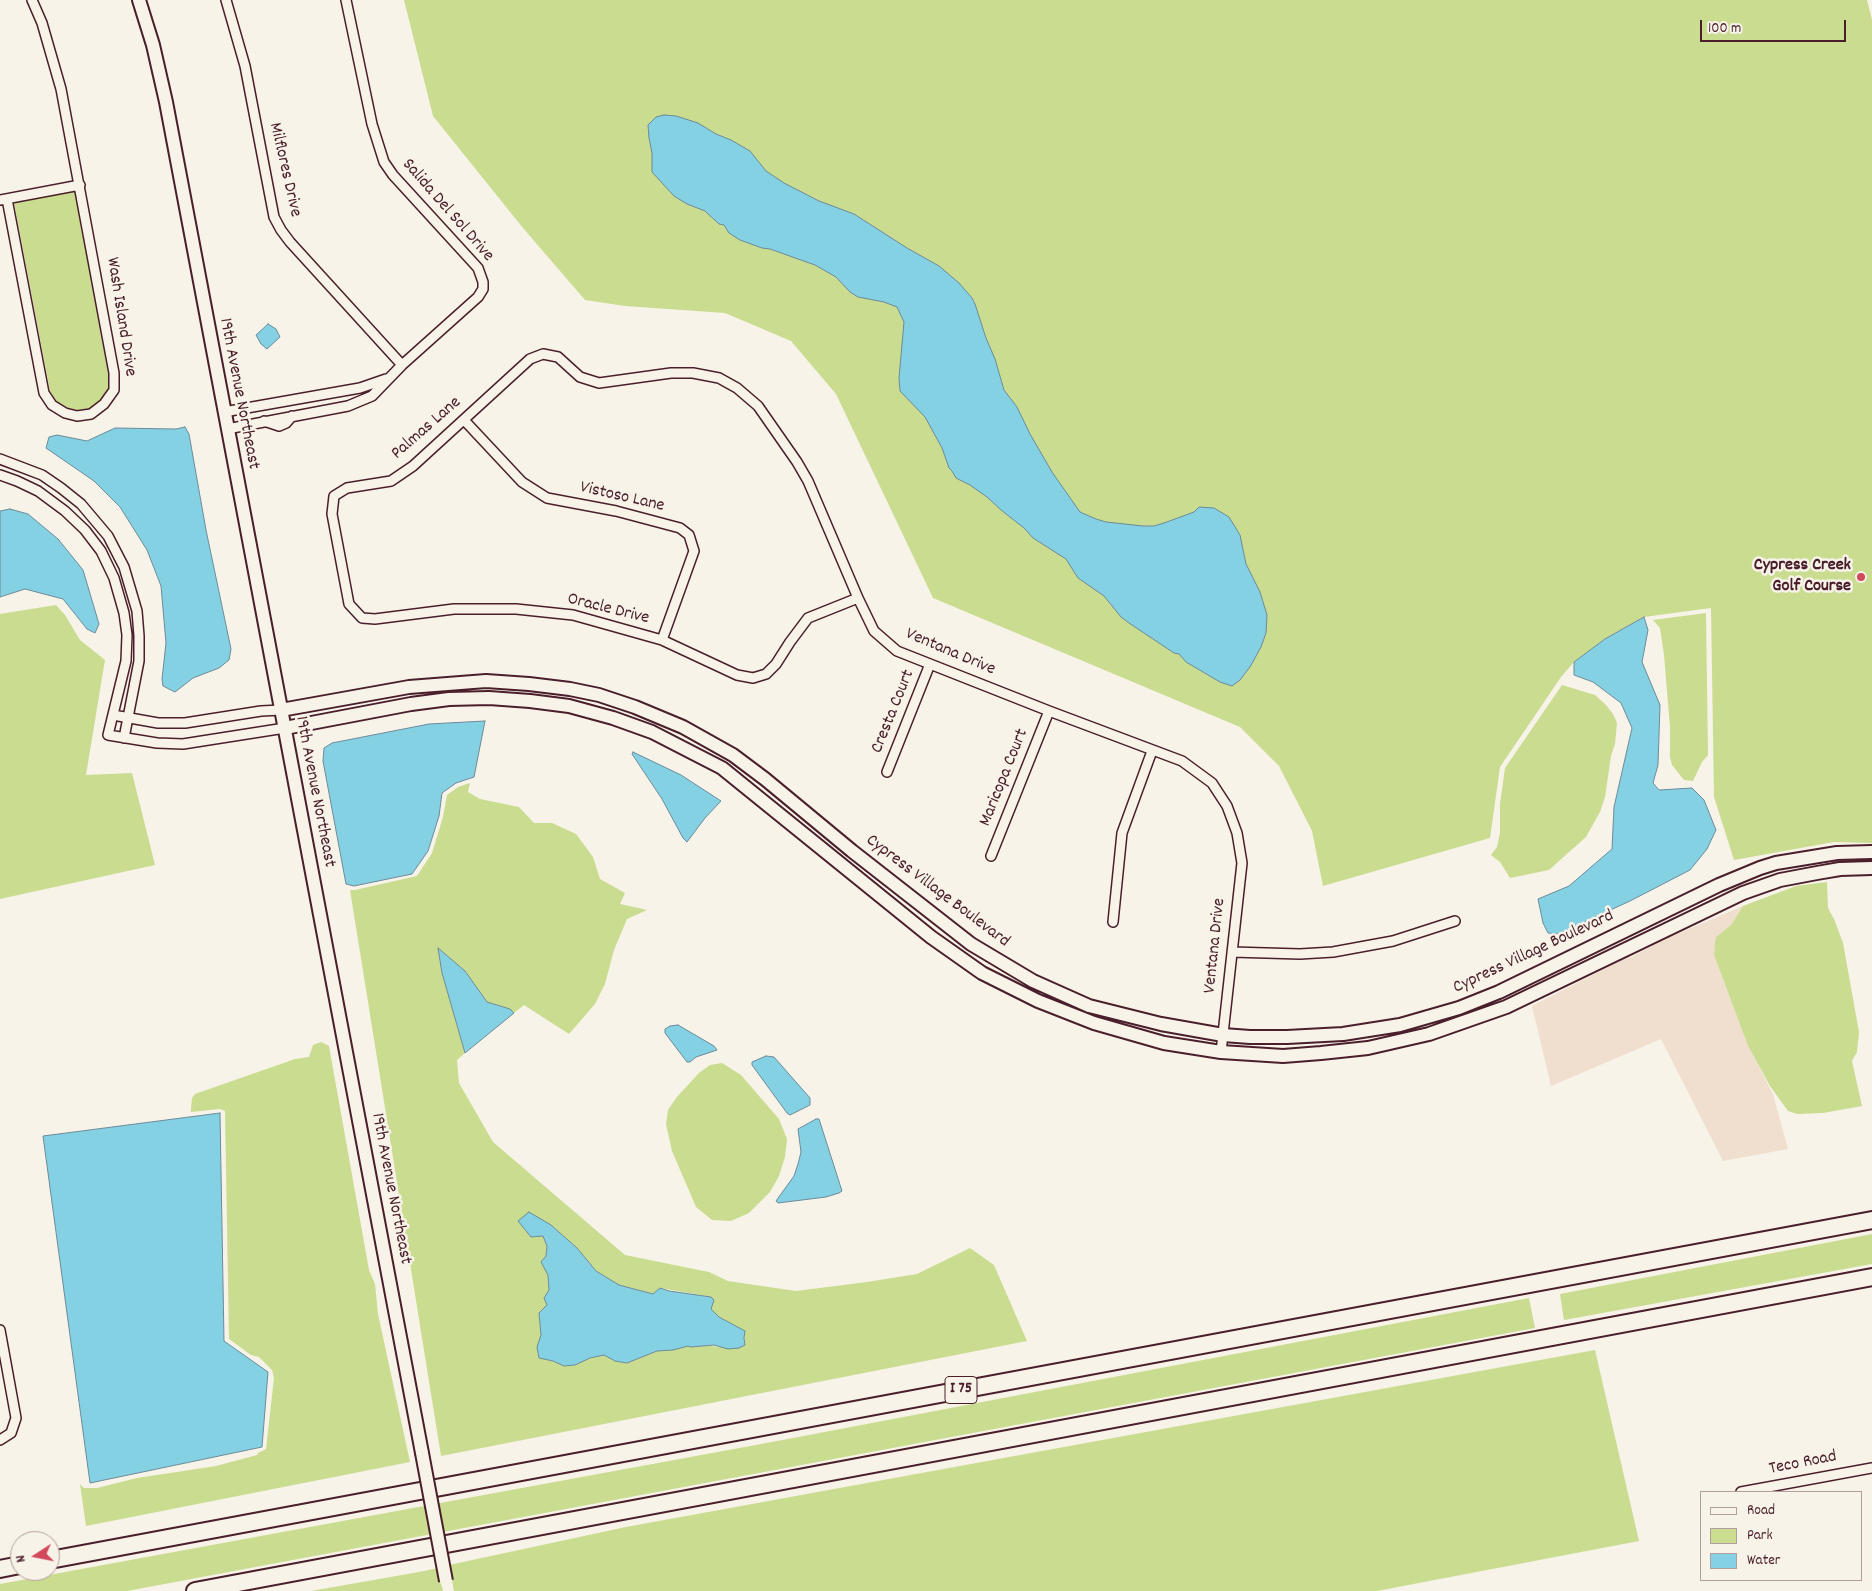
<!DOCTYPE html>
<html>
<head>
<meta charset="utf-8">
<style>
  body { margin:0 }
  #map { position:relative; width:1872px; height:1591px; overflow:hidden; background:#f7f3e8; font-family:Dekko,sans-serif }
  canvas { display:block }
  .legend { position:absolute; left:1700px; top:1491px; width:162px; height:90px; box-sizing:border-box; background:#f7f3e8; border:1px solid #b29e9c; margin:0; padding:6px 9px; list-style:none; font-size:15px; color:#4a1f2b }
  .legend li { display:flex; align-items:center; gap:10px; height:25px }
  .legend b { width:25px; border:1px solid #b29e9c }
  .north { position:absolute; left:10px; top:1531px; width:50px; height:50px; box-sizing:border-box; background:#f7f3e8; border:1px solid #b29e9c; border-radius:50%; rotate:259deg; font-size:14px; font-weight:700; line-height:20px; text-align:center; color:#4a1f2b }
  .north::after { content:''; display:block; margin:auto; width:18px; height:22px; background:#d1495b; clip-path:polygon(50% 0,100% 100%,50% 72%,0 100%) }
  .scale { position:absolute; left:1700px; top:20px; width:146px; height:22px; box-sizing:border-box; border:2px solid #4a1f2b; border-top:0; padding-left:6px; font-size:15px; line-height:18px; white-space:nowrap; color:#4a1f2b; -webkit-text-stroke:4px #f7f3e8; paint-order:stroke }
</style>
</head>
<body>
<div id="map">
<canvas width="1872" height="1591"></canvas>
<ul class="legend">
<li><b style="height:6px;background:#f7f3e8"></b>Road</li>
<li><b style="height:14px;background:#cadc90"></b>Park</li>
<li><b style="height:14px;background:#84d1e3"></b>Water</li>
</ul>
<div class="north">N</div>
<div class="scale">100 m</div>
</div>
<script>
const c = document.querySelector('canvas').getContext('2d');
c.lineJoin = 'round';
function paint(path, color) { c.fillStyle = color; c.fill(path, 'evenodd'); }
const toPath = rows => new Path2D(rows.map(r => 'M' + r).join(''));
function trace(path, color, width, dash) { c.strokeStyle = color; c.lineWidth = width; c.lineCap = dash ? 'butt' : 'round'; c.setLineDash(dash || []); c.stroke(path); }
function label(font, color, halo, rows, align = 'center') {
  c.font = font + ' Dekko,sans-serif'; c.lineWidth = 5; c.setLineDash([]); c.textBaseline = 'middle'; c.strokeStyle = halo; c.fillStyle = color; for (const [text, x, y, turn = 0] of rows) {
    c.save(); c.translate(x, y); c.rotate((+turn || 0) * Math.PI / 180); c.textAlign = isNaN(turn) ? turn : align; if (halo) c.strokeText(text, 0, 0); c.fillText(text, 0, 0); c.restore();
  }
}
paint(toPath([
  [1743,906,1731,925,1716,937,1714,955,1748,1046,1773,1094,1788,1149,1723,1161,1661,1039,1551,1086,1532,1006,1628,957,1631,957,1670,937]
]), '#f0decf');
paint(toPath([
  [404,0,1867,0,1872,20,1872,843,1834,842,1734,860,1714,797,1711,608,1644,617,1605,639,1574,662,1561,677,1500,767,1490,838,1323,886,1312,831,1279,766,1240,727,933,598,836,394,791,341,725,313,625,306,585,300,523,228,433,116],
  [75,191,109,374,109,388,100,401,89,409,78,410,68,408,56,402,50,391,14,203],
  [56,605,65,615,80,640,105,660,86,775,132,773,155,865,0,899,0,614],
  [1706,613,1708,755,1702,762,1693,781,1684,780,1672,765,1670,757,1670,727,1664,655,1660,628,1653,620],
  [1562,685,1595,695,1606,705,1613,714,1617,723,1615,744,1611,756,1605,797,1600,812,1586,837,1549,870,1510,878,1500,862,1491,855,1497,847,1500,833,1500,804,1505,768],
  [470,783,468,792,480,799,519,807,534,823,552,823,576,834,593,857,600,879,625,893,620,904,647,910,627,919,614,950,605,984,595,1004,569,1034,524,1005,514,1013,510,1009,487,1002,465,971,439,949,442,973,465,1053,457,1060,459,1083,493,1142,625,1255,709,1272,728,1281,796,1291,867,1282,917,1274,970,1248,994,1265,1027,1341,441,1456,350,890,355,890,417,876,432,853,443,817,447,795,458,787],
  [519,1222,551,1225,577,1248,596,1271,619,1285,654,1294,660,1288,711,1297,714,1300,710,1309,719,1317,744,1331,745,1345,719,1347,704,1345,691,1347,688,1346,673,1350,657,1351,627,1363,615,1361,604,1355,590,1358,575,1365,564,1366,553,1361,539,1358,537,1347,541,1335,539,1313,547,1305,544,1298,549,1290,548,1275,541,1262,546,1256,547,1246,543,1235,531,1237],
  [1827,882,1828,908,1834,919,1843,943,1859,1032,1857,1052,1852,1061,1862,1106,1823,1113,1797,1114,1788,1111,1770,1086,1748,1046,1714,955,1715,943,1716,937,1731,925,1743,906,1796,886],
  [321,1042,329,1046,369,1270,375,1284,378,1314,410,1462,86,1526,80,1484,84,1488,97,1488,137,1478,216,1466,257,1455,258,1453,266,1449,274,1378,272,1370,259,1357,251,1355,229,1339,225,1111,220,1109,191,1112,191,1108,192,1098,195,1094,295,1059,309,1057,313,1045],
  [722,1063,741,1075,779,1119,787,1139,785,1157,779,1176,770,1192,749,1213,731,1221,712,1220,696,1207,672,1151,666,1124,668,1110,676,1098,699,1073,710,1065],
  [1872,1234,1872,1264,1564,1320,1560,1294],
  [1529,1298,1535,1328,127,1591,0,1591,0,1584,772,1442],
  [1595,1350,1639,1541,1377,1591,454,1591,449,1565,626,1527],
  [438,1568,443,1591,311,1591,419,1572]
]), '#cadc90');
const water = toPath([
  [664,115,676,116,698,123,716,134,731,140,750,151,766,171,784,183,819,201,854,214,907,248,939,266,959,283,972,298,975,304,986,338,995,359,1004,390,1017,407,1030,434,1052,472,1080,512,1096,519,1106,522,1143,526,1154,526,1164,523,1194,512,1199,507,1214,508,1229,517,1240,535,1246,564,1260,592,1267,615,1266,633,1261,647,1250,667,1240,680,1232,686,1220,682,1186,662,1179,654,1174,653,1129,623,1121,617,1104,596,1078,578,1066,559,1033,538,1024,528,1001,510,987,497,970,485,956,478,952,471,949,468,942,448,925,417,900,391,899,378,904,322,897,307,884,302,858,297,850,292,836,277,815,265,770,249,762,248,740,240,729,233,724,225,719,224,705,211,687,204,674,196,652,172,652,153,649,138,648,125,656,117,664,115],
  [268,324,276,329,280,337,267,349,261,344,256,335,268,324],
  [185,427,189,434,206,530,231,649,229,660,219,668,193,678,175,692,163,686,162,679,166,643,161,586,147,550,120,507,94,481,46,448,49,437,57,435,87,441,115,428,176,429,185,427],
  [10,509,28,514,58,539,83,570,99,624,95,633,87,629,63,599,25,589,0,597,0,511,10,509],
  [1644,617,1648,630,1642,662,1660,705,1658,765,1653,783,1659,790,1692,788,1704,800,1716,830,1707,849,1690,870,1630,901,1558,934,1548,933,1543,923,1538,899,1569,886,1612,849,1614,807,1632,728,1621,703,1593,682,1574,675,1574,662,1605,639,1644,617],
  [485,721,474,777,456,783,442,793,439,816,428,851,412,874,354,886,346,884,323,761,324,748,332,743,429,724,485,721],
  [633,752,681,775,721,801,705,818,687,842,683,838,662,799,632,754,633,752],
  [438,948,465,971,487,1002,510,1009,514,1013,465,1053,442,973,438,948],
  [678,1025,714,1046,717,1050,696,1057,690,1062,687,1062,665,1033,665,1029,670,1026,678,1025],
  [766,1056,774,1057,810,1098,810,1105,790,1115,787,1113,752,1065,752,1062,766,1056],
  [220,1113,224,1341,268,1372,262,1447,90,1483,43,1136,220,1113],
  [816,1119,819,1119,842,1191,839,1193,826,1197,778,1203,776,1201,794,1176,798,1164,801,1152,798,1129,816,1119],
  [529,1212,551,1225,577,1248,596,1271,619,1285,653,1294,660,1288,669,1291,711,1297,714,1300,711,1309,719,1317,745,1331,744,1338,745,1345,739,1348,728,1349,714,1345,691,1347,688,1346,673,1350,657,1351,627,1363,615,1361,604,1355,590,1358,575,1365,564,1366,553,1361,539,1358,537,1347,541,1335,539,1313,547,1305,544,1298,549,1290,548,1275,541,1262,546,1256,547,1246,543,1236,531,1237,518,1221,529,1212]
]);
paint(water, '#84d1e3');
trace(water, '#6d8a99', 1);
const street = toPath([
  [226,0,245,66,274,217,281,230,290,242,402,365],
  [7,199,44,393,52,405,65,413,77,416,91,414,104,404,114,390,114,373,61,89,42,23,32,0],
  [0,200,80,185],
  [224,412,360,388,386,379],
  [464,420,522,482,547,498,616,511,680,528,689,535,694,551,662,640],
  [264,421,279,426,286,423,292,416],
  [227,429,348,406,372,396,402,365,478,297,483,289,483,282,478,268,393,175,384,162,372,124,346,0],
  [0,459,42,475,61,488,81,504,108,536,124,567,137,611,139,636,139,661,124,738],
  [0,475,17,481,38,491,65,511,85,530,101,551,114,578,124,613,127,635,126,661,108,735,157,743,183,744,285,728],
  [858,598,808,618,790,642,776,664,766,674,753,678,737,675,662,640,573,615,516,609,454,609,375,619,362,618,349,604,332,514,334,496,347,488,391,481,413,466,530,359,543,354,558,357,580,377,599,383,671,373,693,373,719,378,737,388,758,406,797,462,808,481,858,598,874,631,897,651,1049,711,1182,761,1212,783,1227,806,1237,833,1242,863,1221,1052],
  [113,715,158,723,185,723,261,711,281,710],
  [887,772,930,664],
  [991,856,1049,711],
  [1113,922,1122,833,1152,751],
  [1232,952,1300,954,1333,952,1393,941,1455,921],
  [0,1330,16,1418,11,1433,0,1440],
  [1741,1492,1872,1468]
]);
const secondary = toPath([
  [139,0,153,45,166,102,422,1453],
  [281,710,409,687,486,681,529,684,570,689,599,695,635,707,683,727,733,755,765,779,852,851,971,944,1033,981,1089,1006,1161,1024,1223,1035,1250,1037,1287,1037,1343,1034,1400,1025,1459,1008,1499,992,1719,885,1760,868,1776,863,1837,853,1872,852],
  [285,728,411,704,449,699,489,698,530,701,569,706,613,718,652,732,722,768,931,937,982,973,1038,1001,1094,1023,1164,1043,1221,1052,1283,1056,1321,1053,1368,1048,1429,1034,1506,1007,1743,893,1780,880,1817,873,1840,869,1872,868]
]);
const highway = toPath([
  [50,1560,1872,1220],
  [0,1569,20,1565],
  [195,1591,1872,1277]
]);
trace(street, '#4a1f2b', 12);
trace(secondary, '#4a1f2b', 16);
trace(highway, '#4a1f2b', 20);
trace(street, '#f7f3e8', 9);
trace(secondary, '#f7f3e8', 12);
trace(highway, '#f7f3e8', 16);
const secondaryBridge = toPath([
  [422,1453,446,1581]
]);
trace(secondaryBridge, '#4a1f2b', 16, []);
trace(secondaryBridge, '#f7f3e8', 12);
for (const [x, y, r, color] of [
  [1861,577,5,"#d1495b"]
]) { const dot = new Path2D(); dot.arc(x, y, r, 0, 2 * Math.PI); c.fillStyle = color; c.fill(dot); trace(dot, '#f7f3e8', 2); }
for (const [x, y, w] of [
  [961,1390,32]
]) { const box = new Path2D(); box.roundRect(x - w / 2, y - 13.5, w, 27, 4); c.fillStyle = '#f7f3e8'; c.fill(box); trace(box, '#4a1f2b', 1); }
label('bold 16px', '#4a1f2b', null, [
  ["I 75",961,1390]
]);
label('18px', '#4a1f2b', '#f7f3e8', [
  ["Milflores Drive",284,170,77],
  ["Salida Del Sol Drive",447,211,49],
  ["Wash Island Drive",120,317,81],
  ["19th Avenue Northeast",238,394,79],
  ["Palmas Lane",427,429,-41],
  ["Vistoso Lane",622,498,13],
  ["Oracle Drive",608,610,14],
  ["Ventana Drive",950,653,23],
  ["Cresta Court",894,712,-68],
  ["Maricopa Court",1005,778,-68],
  ["19th Avenue Northeast",314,792,79],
  ["Cypress Village Boulevard",937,892,37],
  ["Ventana Drive",1216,946,-84],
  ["Cypress Village Boulevard",1534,953,-25],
  ["19th Avenue Northeast",390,1189,79],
  ["Teco Road",1803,1464,-11]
]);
label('bold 18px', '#4a1f2b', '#f7f3e8', [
  ["Cypress Creek",1851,567],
  ["Golf Course",1851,588]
], 'right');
</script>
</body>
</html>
